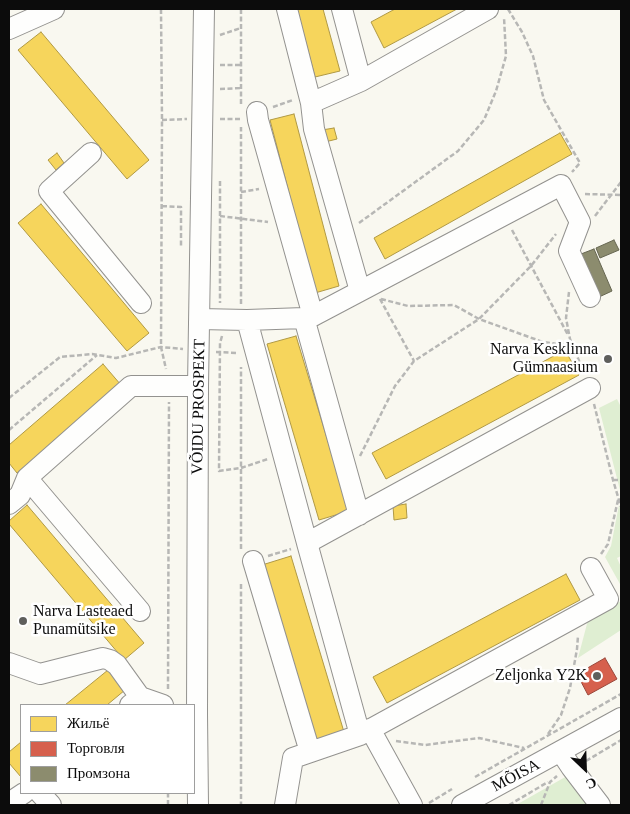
<!DOCTYPE html>
<html>
<head>
<meta charset="utf-8">
<style>
  body { margin:0 }
  #map { position:relative; width:630px; height:814px; overflow:hidden; background:#f9f8f0; font-family:Georgia,serif }
  canvas { display:block }
  .frame { position:absolute; inset:0; border:10px solid #0c0c0c; pointer-events:none }
  .legend { position:absolute; left:20px; top:704px; width:175px; height:90px; box-sizing:border-box; background:#fff; border:1px solid #9e9e9e; margin:0; padding:6px 9px; list-style:none; font-size:15px; color:#0c0c0c }
  .legend li { display:flex; align-items:center; gap:10px; height:25px }
  .legend b { width:25px; border:1px solid #9e9e9e }
  .north { position:absolute; left:560px; top:744px; width:50px; height:50px; -webkit-text-stroke:4px #fff; paint-order:stroke; rotate:156deg; font-size:14px; font-weight:700; line-height:20px; text-align:center; color:#0c0c0c }
  .north::after { content:''; display:block; margin:auto; width:18px; height:22px; background:#0c0c0c; clip-path:polygon(50% 0,100% 100%,50% 72%,0 100%) }
</style>
</head>
<body>
<div id="map">
<canvas width="630" height="814"></canvas>
<div class="frame"></div>
<ul class="legend">
<li><b style="height:14px;background:#f6d55c"></b>Жильё</li>
<li><b style="height:14px;background:#d6604d"></b>Торговля</li>
<li><b style="height:14px;background:#8c8c6e"></b>Промзона</li>
</ul>
<div class="north">С</div>
</div>
<script>
const c = document.querySelector('canvas').getContext('2d');
c.lineJoin = 'round';
function paint(path, color) { c.fillStyle = color; c.fill(path, 'evenodd'); }
const toPath = rows => new Path2D(rows.map(r => 'M' + r).join(''));
function trace(path, color, width, dash) { c.strokeStyle = color; c.lineWidth = width; c.lineCap = dash ? 'butt' : 'round'; c.setLineDash(dash || []); c.stroke(path); }
function label(font, color, halo, rows, align = 'center') {
  c.font = font + ' Georgia,serif'; c.lineWidth = 5; c.setLineDash([]); c.textBaseline = 'middle'; c.strokeStyle = halo; c.fillStyle = color; for (const [text, x, y, turn = 0] of rows) {
    c.save(); c.translate(x, y); c.rotate((+turn || 0) * Math.PI / 180); c.textAlign = isNaN(turn) ? turn : align; if (halo) c.strokeText(text, 0, 0); c.fillText(text, 0, 0); c.restore();
  }
}
paint(toPath([
  [617,399,621,407,621,494,599,408],
  [619,505,621,512,621,556,617,558,621,567,621,584,620,584,605,557,611,546],
  [621,601,621,630,578,658,588,620],
  [567,776,589,805,516,805]
]), '#dfeed2');
const homes = toPath([
  [297,9,323,9,340,71,315,77,297,9],
  [395,9,457,9,384,48,371,22,395,9],
  [41,32,149,160,127,179,18,50,41,32],
  [294,114,339,286,315,293,270,120,294,114],
  [334,128,337,139,325,142,322,130,334,128],
  [560,133,572,154,385,259,374,238,560,133],
  [57,153,64,163,56,170,48,160,57,153],
  [41,204,149,333,127,351,18,223,41,204],
  [296,336,349,511,319,520,267,344,296,336],
  [565,350,579,375,386,479,372,453,565,350],
  [103,364,121,385,17,473,9,463,9,445,103,364],
  [406,504,407,518,394,520,393,506,406,504],
  [27,505,144,643,124,660,9,524,9,521,27,505],
  [291,556,344,732,314,741,262,565,291,556],
  [566,574,580,600,387,703,373,677,566,574],
  [108,670,125,690,107,705,65,705,108,670],
  [21,742,21,777,9,763,9,752,21,742]
]);
paint(homes, '#f6d55c');
trace(homes, '#b09944', 1);
const shops = toPath([
  [605,658,617,679,588,695,577,674,605,658]
]);
paint(shops, '#d6604d');
trace(shops, '#99473a', 1);
const industry = toPath([
  [614,240,619,250,600,258,596,248,614,240],
  [594,249,612,291,599,297,581,254,594,249]
]);
paint(industry, '#8c8c6e');
trace(industry, '#666651', 1);
const minor = toPath([
  [287,9,311,103,314,129,360,291],
  [342,9,361,81],
  [9,29,54,9],
  [311,103,361,81,488,9],
  [257,112,258,120,313,316],
  [91,153,49,191,141,303],
  [304,318,359,515],
  [200,319,247,320,304,318,313,316,561,185,580,222,569,251,590,297],
  [247,320,307,543],
  [27,478,140,611],
  [9,504,20,495,27,478,131,386,198,386],
  [253,561,310,752],
  [9,663,40,674,103,658,110,660,117,665,140,697],
  [130,705,140,697,163,705],
  [370,729,412,805],
  [360,735,307,543,590,388],
  [561,752,571,767,600,805],
  [40,793,51,805],
  [9,803,24,793],
  [198,805,197,714,198,386,204,9],
  [285,805,293,758,360,735,608,599,591,568],
  [462,805,621,718]
]);
trace(minor, '#93928f', 22);
trace(toPath([
  [161,9,162,120,161,347,166,369],
  [508,9,522,32,533,56,544,100,580,163,572,172],
  [220,35,241,28],
  [220,65,241,65],
  [220,89,241,88],
  [241,104,241,9],
  [273,107,293,100],
  [220,119,242,119],
  [162,120,187,119],
  [220,181,220,303],
  [241,192,259,189],
  [585,194,621,195],
  [162,206,181,207,181,246],
  [220,216,268,222],
  [595,216,621,182],
  [359,223,458,151,484,120,496,91,506,56,504,17],
  [512,230,568,335],
  [569,292,566,318,570,339,584,373],
  [380,299,414,361],
  [381,299,408,306,454,305,479,319,543,342,573,346],
  [241,304,241,127],
  [222,336,220,343,219,471,241,468,268,459],
  [216,352,238,353],
  [9,398,60,357,92,354,116,358,161,347,183,349],
  [594,404,613,480,621,507],
  [9,430,97,355],
  [360,456,395,386,414,361,479,319,531,266,556,234],
  [613,480,621,480],
  [241,549,241,367],
  [601,554,608,544,618,500],
  [268,556,291,549],
  [241,584,241,805],
  [168,689,169,402],
  [548,734,561,715,570,688,577,649,578,636],
  [396,741,425,745,479,738,524,748],
  [586,761,621,740],
  [475,777,621,694],
  [429,803,452,789],
  [168,805,168,793],
  [509,805,548,782],
  [541,805,550,782,557,776]
]), '#b7b7b5', 2.5, [5, 2.5]);
trace(minor, '#fefefd', 20);
for (const [x, y, r, color] of [
  [608,359,5,"#5f5f5c"],
  [23,621,5,"#5f5f5c"],
  [597,676,5,"#5f5f5c"]
]) { const dot = new Path2D(); dot.arc(x, y, r, 0, 2 * Math.PI); c.fillStyle = color; c.fill(dot); trace(dot, '#fff', 2); }
label('16px', '#0c0c0c', '#fff', [
  ["Narva Kesklinna",598,350],
  ["Gümnaasium",598,368],
  ["Narva Lasteaed",33,612,"left"],
  ["Punamütsike",33,630,"left"],
  ["Zeljonka Y2K",587,676]
], 'right');
label('16px', '#0c0c0c', '#fff', [
  ["VÕIDU PROSPEKT",199,407,-89],
  ["MÕISA",516,776,-28]
]);
</script>
</body>
</html>
